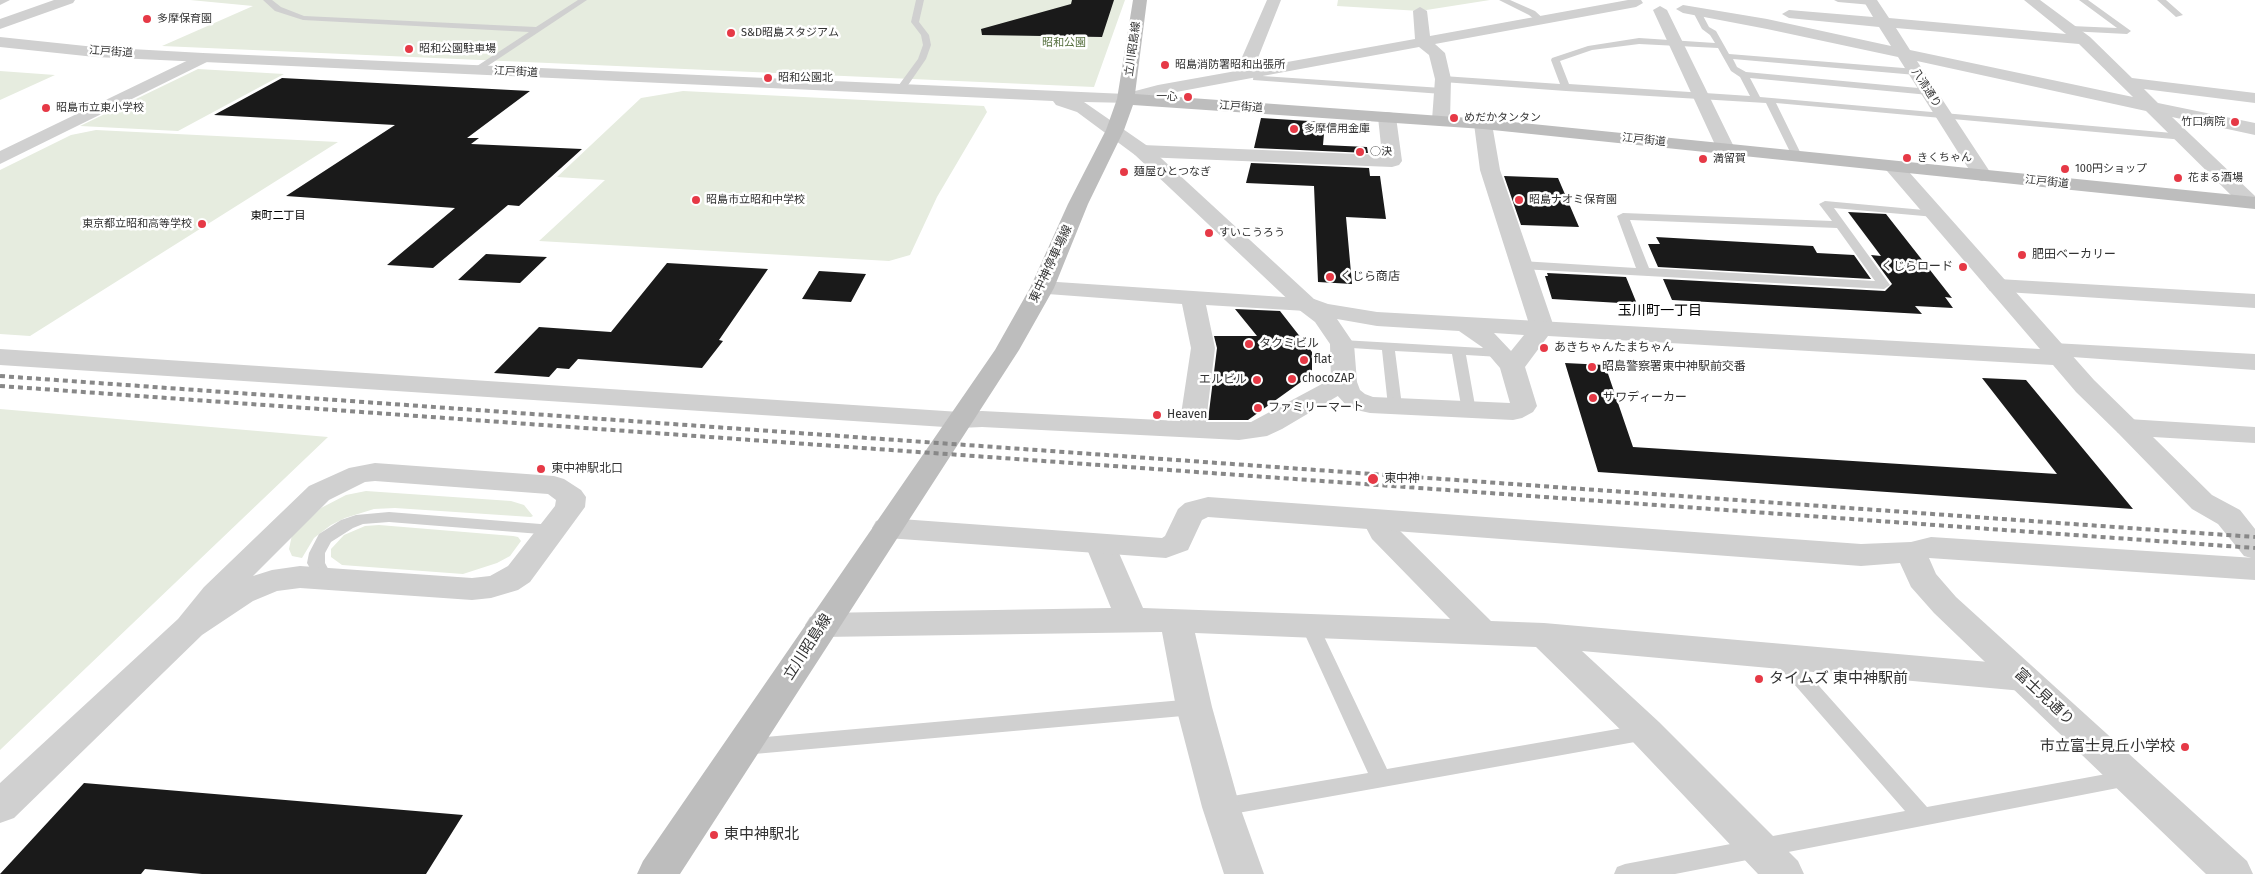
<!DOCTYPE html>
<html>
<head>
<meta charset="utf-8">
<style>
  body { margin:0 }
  canvas { display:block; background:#fff }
</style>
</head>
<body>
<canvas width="2255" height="874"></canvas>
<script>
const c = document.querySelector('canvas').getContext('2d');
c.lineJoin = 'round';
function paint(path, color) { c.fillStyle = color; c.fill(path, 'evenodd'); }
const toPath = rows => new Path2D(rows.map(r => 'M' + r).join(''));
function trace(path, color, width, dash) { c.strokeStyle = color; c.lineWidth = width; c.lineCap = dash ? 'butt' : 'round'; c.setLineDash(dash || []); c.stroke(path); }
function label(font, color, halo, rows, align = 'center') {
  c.font = font + ' "Fira Sans","Noto Sans JP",sans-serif'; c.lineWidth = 5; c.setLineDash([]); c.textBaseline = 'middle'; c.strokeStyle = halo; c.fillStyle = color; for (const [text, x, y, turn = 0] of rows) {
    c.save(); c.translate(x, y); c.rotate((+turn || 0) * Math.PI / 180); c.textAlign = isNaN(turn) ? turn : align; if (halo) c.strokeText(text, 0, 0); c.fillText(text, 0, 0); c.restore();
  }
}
paint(toPath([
  [190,0,1125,0,1094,87,162,46,253,6],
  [1338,0,1490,0,1420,11,1337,6],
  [198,69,284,74,178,131,80,126],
  [0,71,55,75,0,100],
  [683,91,984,106,987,112,937,197,910,255,889,261,539,241,605,180,557,177,641,98],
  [96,130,338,142,30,336,0,334,0,170,71,135],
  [0,409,328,437,0,750],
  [366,491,511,501,524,505,533,516,531,517,395,508,374,509,345,518,331,525,314,538,302,558,292,556,289,549,292,535,321,508,346,495],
  [379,525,513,536,518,537,521,541,510,556,497,563,463,574,342,565,331,557,331,549,344,535,365,526]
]), '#e6ecdf');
paint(toPath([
  [1072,0,1114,0,1102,37,982,35,981,29,1071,4],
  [282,78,530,91,467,138,479,138,471,144,582,149,519,206,508,205,433,268,387,265,455,208,286,196,395,125,214,115],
  [1261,118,1325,122,1323,145,1367,147,1368,153,1254,148],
  [1251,163,1369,168,1370,176,1380,176,1386,219,1346,217,1352,284,1318,282,1314,186,1246,183],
  [1504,176,1558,178,1579,227,1521,225],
  [1848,212,1886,214,1952,298,1945,297,1953,308,1915,306,1922,314,1672,300,1663,279,1885,291,1892,284,1871,255,1881,256],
  [1656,237,1813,246,1817,253,1854,255,1871,279,1658,267,1648,244,1660,244],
  [486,254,547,257,520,283,458,280],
  [667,263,768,269,719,340,723,341,702,368,578,359,569,369,557,368,549,377,494,373,539,327,611,332],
  [819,271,866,274,851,302,802,299],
  [1547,273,1626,277,1637,304,1552,299,1545,276,1548,276],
  [1235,309,1280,311,1312,352,1312,374,1248,420,1208,420,1217,348,1214,336,1257,336],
  [1565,363,1605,365,1633,447,2057,474,1982,378,2026,380,2133,509,1598,472],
  [84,783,463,815,426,874,202,874,145,869,141,874,0,874]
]), '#1a1a1a');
paint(toPath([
  [263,0,272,0,281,7,304,16,536,27,578,0,587,0,477,73,474,72,474,68,529,32,303,20,275,11,263,0],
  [916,0,924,0,919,22,929,35,931,45,926,59,904,91,901,92,896,89,918,59,923,45,921,35,911,22,916,0],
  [1499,0,1510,0,1535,11,1546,21,1539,23,1529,15,1499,0],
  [1834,0,1865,0,1876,3,1872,5,1838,2,1834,0],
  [2079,0,2088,0,2131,31,2127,34,2068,31,2068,27,2071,26,2117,28,2079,0],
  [2157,0,2166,0,2183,15,2176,17,2157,0],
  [1697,10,1700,10,1709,27,1716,31,1729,54,1916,69,1921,72,1916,75,1733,59,1737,67,1746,72,1929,89,1934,92,1929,95,1750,78,1760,97,2184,134,2189,137,2184,140,1776,103,1802,156,1797,159,1792,156,1766,103,1566,91,1443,82,1438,79,1443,76,1560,84,1551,60,1552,58,1588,46,1639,38,1715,43,1710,35,1702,29,1693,12,1697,10],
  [1639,44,1718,48,1731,71,1740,77,1750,96,1569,84,1560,61,1592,50,1639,44],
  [1259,68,1264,71,1262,76,1442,88,1447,91,1442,94,1253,80,1254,71,1259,68],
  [1825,201,1935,211,1941,214,1935,217,1834,208,1890,285,1884,289,1521,269,1515,265,1521,261,1636,268,1617,216,1623,213,1832,221,1819,204,1825,201],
  [1630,220,1837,228,1875,281,1649,268,1630,220],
  [1342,340,1500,349,1507,353,1500,357,1466,355,1476,411,1469,415,1462,411,1452,354,1395,351,1402,406,1395,410,1388,406,1382,350,1337,347,1335,344,1337,341,1342,340],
  [389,512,553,525,559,526,561,530,559,534,553,535,389,522,363,524,353,528,331,542,325,553,325,563,333,578,330,582,324,584,318,582,307,563,309,553,319,534,341,520,356,515,389,512],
  [1310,619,1316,621,1319,626,1387,769,1646,724,1653,726,1656,732,1653,738,1646,740,1221,816,1214,813,1211,807,1214,801,1221,798,1368,773,1301,626,1304,621,1310,619],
  [1780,648,1787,650,1927,807,2128,770,2135,772,2138,778,2135,784,2128,786,1675,874,1614,874,1617,867,1625,864,1905,811,1773,660,1771,655,1773,650,1780,648],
  [1194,699,1201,702,1204,707,1201,712,1194,715,743,755,736,753,733,747,736,741,743,739,1194,699]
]), '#d0d0d0');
paint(toPath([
  [0,0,10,0,0,5,0,0],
  [54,0,75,0,73,3,0,29,0,19,54,0],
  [1267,0,1281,0,1254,68,1415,39,1413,11,1420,7,1427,11,1430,36,1628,0,1641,0,1643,3,1636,7,1435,44,1445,53,1451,79,1450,120,1447,124,1441,125,1435,124,1432,120,1435,79,1429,55,1419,47,1160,95,1126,104,1120,103,1117,99,1120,95,1158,85,1236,71,1267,0],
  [1863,0,1877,0,1889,18,2066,34,2024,0,2040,0,2090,37,2132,78,2255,93,2255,103,2144,89,2158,103,2255,123,2255,135,2172,117,2255,196,2255,207,2242,206,2146,111,1917,61,1992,175,1989,179,1982,181,1975,179,1898,57,1767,29,1683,13,1676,9,1683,5,1767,19,1891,46,1879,27,1789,18,1782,14,1789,10,1873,17,1863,0],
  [1896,28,2079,44,2133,97,1910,50,1896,28],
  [1660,6,1667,10,1735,149,1733,153,1726,155,1719,153,1717,149,1653,10,1660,6],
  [203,53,211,58,209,61,0,164,0,151,203,53],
  [1387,112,1393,113,1396,117,1402,161,1399,165,1392,167,1142,157,1135,155,1132,151,1135,147,1142,145,1382,155,1378,117,1381,113,1387,112],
  [1483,119,1489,120,1492,124,1500,170,1554,327,1551,332,1542,334,1533,332,1530,327,1480,170,1474,124,1477,120,1483,119],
  [1998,279,2255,294,2255,308,1990,291,1986,286,1990,281,1998,279],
  [1042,281,1314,299,1318,304,1314,309,1306,311,1206,305,1215,348,1206,422,1251,422,1335,377,1344,374,1353,377,1357,382,1353,387,1282,429,1267,436,1239,440,982,427,960,428,0,365,0,349,960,412,982,411,1180,421,1191,348,1182,304,1034,293,1030,288,1034,283,1042,281],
  [2053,343,2255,354,2255,370,2044,355,2041,350,2044,345,2053,343],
  [2128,419,2255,427,2255,443,2153,437,2212,495,2240,510,2255,529,2255,559,2244,556,2218,524,2192,509,2118,433,2114,427,2118,421,2128,419],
  [1377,510,1388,513,1395,526,1491,621,1544,623,2023,665,2035,669,2040,678,2035,687,2023,691,1582,651,1659,722,1798,861,1804,874,1758,874,1633,742,1536,647,1195,633,1212,707,1240,807,1264,874,1224,874,1202,807,1176,707,1162,632,822,637,810,633,805,625,810,617,822,613,1111,608,1085,544,1089,537,1100,534,1111,537,1115,544,1143,608,1450,619,1372,539,1362,520,1366,513,1377,510]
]), '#d0d0d0');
paint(toPath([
  [0,37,95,47,203,53,1126,94,1132,95,1135,99,1132,103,1084,102,1149,147,1314,299,1328,304,1377,312,2040,349,1887,171,1884,167,1887,163,1894,161,1901,163,2094,380,2142,427,2138,433,2128,435,2118,433,2076,392,2053,365,1548,336,1525,367,1537,406,1533,412,1522,418,1513,420,1370,413,1361,411,1347,406,1335,393,1331,382,1330,344,1315,322,1298,309,1135,155,1077,112,1056,105,1053,101,95,57,0,47,0,37],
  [1337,319,1377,326,1459,331,1482,347,1500,368,1510,403,1373,397,1365,394,1360,390,1357,382,1354,344,1337,319],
  [1494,333,1524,335,1511,351,1494,333],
  [375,463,554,476,564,479,581,490,586,497,585,507,530,582,518,590,491,598,472,600,300,588,277,591,253,601,202,635,14,818,0,823,0,783,178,619,204,587,309,486,349,468,375,463],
  [375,481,548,494,556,500,555,506,508,566,490,576,472,578,300,566,272,570,253,576,329,500,365,482,375,481],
  [1208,497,1861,544,1911,542,1931,537,2255,558,2255,580,1929,558,1936,574,1956,597,2247,861,2253,874,2206,874,1934,613,1911,587,1900,563,1861,566,1208,517,1202,520,1188,550,1166,558,887,538,876,535,872,528,876,521,887,518,1162,538,1165,536,1178,509,1185,503,1208,497]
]), '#d0d0d0');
paint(toPath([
  [1133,0,1147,0,1135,94,1483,119,2255,197,2255,209,1483,129,1133,105,1124,130,1088,204,1054,288,1019,350,680,874,637,874,643,861,995,350,1030,288,1068,204,1106,130,1117,99,1133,0]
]), '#bdbdbd');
trace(toPath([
  [0,376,2255,537],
  [0,386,2255,548]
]), '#888', 4, [5, 4]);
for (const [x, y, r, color] of [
  [147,19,5,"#e63946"],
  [731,33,5,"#e63946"],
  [409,49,5,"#e63946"],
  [1165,65,5,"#e63946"],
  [768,78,5,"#e63946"],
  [1188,97,5,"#e63946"],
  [46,108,5,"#e63946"],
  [1454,118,5,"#e63946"],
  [2235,122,5,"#e63946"],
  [1294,129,5,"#e63946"],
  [1360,152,5,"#e63946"],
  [1907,158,5,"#e63946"],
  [1703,159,5,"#e63946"],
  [2065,169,5,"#e63946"],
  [1124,172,5,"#e63946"],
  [2178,178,5,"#e63946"],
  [696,200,5,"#e63946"],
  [1519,200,5,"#e63946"],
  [202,224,5,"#e63946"],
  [1209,233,5,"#e63946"],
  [2022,255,5,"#e63946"],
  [1963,267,5,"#e63946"],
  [1330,277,5,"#e63946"],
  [1249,344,5,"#e63946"],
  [1544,348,5,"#e63946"],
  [1304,360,5,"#e63946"],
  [1592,367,5,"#e63946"],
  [1292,379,5,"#e63946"],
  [1257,380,5,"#e63946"],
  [1593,398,5,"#e63946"],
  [1258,408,5,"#e63946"],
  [1157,415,5,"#e63946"],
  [541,469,5,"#e63946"],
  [1373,479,6,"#e63946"],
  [1759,679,5,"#e63946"],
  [2185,747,5,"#e63946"],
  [714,835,5,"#e63946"]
]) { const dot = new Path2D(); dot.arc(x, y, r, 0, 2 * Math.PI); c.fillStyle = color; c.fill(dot); trace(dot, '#fff', 2); }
label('11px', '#333', '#fff', [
  ["多摩保育園",157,19],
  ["S&D昭島スタジアム",741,33],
  ["昭和公園駐車場",419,49],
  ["昭島消防署昭和出張所",1175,65],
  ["昭和公園北",778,78],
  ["一心",1178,97,"right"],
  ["昭島市立東小学校",56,108],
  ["めだかタンタン",1464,118],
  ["竹口病院",2225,122,"right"],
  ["多摩信用金庫",1304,129],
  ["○決",1370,152],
  ["きくちゃん",1917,158],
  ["満留賀",1713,159],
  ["100円ショップ",2075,169],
  ["麺屋ひとつなぎ",1134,172],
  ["花まる酒場",2188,178],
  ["昭島市立昭和中学校",706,200],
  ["昭島ナオミ保育園",1529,200],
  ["東京都立昭和高等学校",192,224,"right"],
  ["すいこうろう",1219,233]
], 'left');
label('11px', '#56703f', '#fff', [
  ["昭和公園",1064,43]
]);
label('11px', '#333', '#fff', [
  ["立川昭島線",1133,49,-82],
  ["江戸街道",111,52,4],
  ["江戸街道",516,72,3],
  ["八清通り",1926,88,57],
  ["江戸街道",1241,107,4],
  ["江戸街道",1644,140,6],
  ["江戸街道",2047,182,6]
]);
label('11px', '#000', '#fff', [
  ["東町二丁目",278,216]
]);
label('12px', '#333', '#fff', [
  ["肥田ベーカリー",2032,255],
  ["くじらロード",1953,267,"right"],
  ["くじら商店",1340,277],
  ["タクミビル",1259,344],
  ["あきちゃんたまちゃん",1554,348],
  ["flat",1314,360],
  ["昭島警察署東中神駅前交番",1602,367],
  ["chocoZAP",1302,379],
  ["エルビル",1247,380,"right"],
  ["サワディーカー",1603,398],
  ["ファミリーマート",1268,408],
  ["Heaven",1167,415],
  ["東中神駅北口",551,469],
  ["東中神",1384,479]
], 'left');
label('12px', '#333', '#fff', [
  ["東中神停車場線",1051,264,-65]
]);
label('14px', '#000', '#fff', [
  ["玉川町一丁目",1660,311]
]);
label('15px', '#333', '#fff', [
  ["立川昭島線",808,647,-57],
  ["富士見通り",2044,697,43]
]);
label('15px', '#333', '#fff', [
  ["タイムズ 東中神駅前",1769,679],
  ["市立富士見丘小学校",2175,747,"right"],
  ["東中神駅北",724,835]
], 'left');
</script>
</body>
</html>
